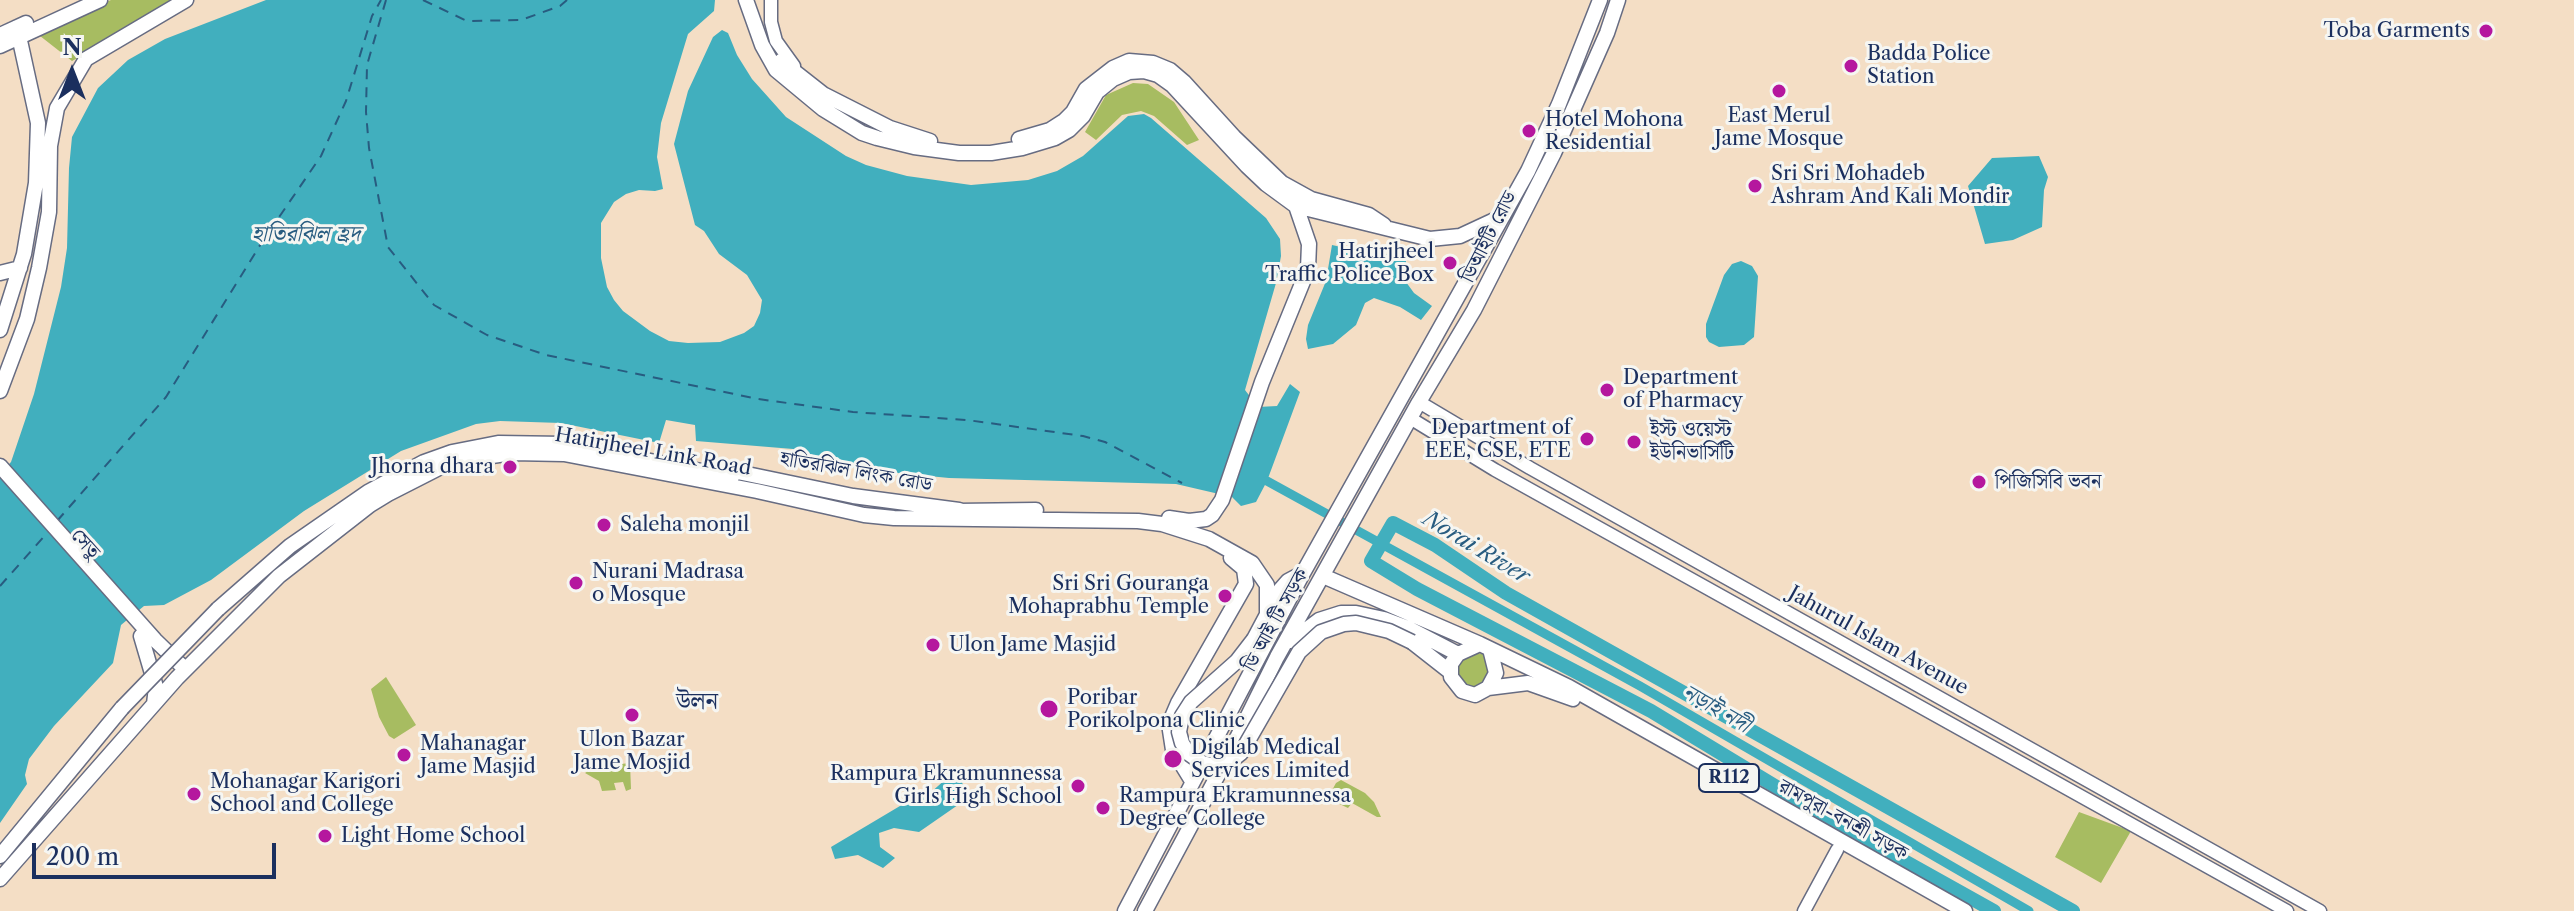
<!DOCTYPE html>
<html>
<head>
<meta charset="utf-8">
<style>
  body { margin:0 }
  #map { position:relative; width:2574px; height:911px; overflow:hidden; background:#f4dec5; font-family:"Libre Caslon Text",serif }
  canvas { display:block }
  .north { position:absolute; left:32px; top:32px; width:80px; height:80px; -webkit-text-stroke:6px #f6f6f2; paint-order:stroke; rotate:0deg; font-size:22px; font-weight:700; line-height:32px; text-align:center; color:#1b2f5e }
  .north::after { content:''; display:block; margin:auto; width:28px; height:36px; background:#1b2f5e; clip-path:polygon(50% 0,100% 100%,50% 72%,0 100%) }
  .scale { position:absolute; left:32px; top:843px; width:244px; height:36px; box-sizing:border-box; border:4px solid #1b2f5e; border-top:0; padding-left:10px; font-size:24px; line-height:28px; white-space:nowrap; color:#1b2f5e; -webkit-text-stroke:6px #f6f6f2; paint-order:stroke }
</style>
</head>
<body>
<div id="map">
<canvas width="2574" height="911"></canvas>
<div class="north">N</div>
<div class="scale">200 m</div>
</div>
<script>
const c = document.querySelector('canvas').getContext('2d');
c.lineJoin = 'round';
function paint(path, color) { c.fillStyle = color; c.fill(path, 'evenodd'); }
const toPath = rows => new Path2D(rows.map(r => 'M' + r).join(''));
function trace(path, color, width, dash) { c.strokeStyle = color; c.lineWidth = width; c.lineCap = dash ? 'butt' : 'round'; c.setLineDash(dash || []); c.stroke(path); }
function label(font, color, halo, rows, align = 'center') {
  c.font = font + ' "Libre Caslon Text","Noto Serif Bengali",serif'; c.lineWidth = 6; c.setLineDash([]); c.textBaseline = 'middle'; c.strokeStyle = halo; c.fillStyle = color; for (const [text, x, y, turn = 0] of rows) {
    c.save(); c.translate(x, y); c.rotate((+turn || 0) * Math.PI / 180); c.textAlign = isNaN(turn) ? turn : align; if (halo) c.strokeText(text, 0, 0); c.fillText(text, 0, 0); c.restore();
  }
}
paint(toPath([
  [111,0,185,0,72,61,35,32],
  [1133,83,1148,84,1174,102,1199,140,1187,145,1154,116,1141,111,1122,115,1096,140,1085,132,1106,95],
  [1475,652,1485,655,1491,679,1472,689,1458,680,1457,664,1460,659],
  [386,677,416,725,394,739,389,736,379,717,371,689],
  [630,763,631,789,626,791,623,782,614,783,616,790,602,791,599,781,585,773,594,767],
  [1341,780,1365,793,1374,802,1381,817,1377,817,1352,803,1348,808,1331,800,1330,794,1336,783],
  [2079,812,2131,831,2101,883,2055,857]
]), '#a7bc61');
paint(toPath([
  [266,0,715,0,714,11,688,34,661,123,657,157,663,189,655,191,639,190,626,194,614,202,601,223,601,258,607,287,614,300,623,311,650,331,669,341,688,343,720,342,744,333,754,326,760,313,762,300,747,275,719,254,704,231,695,225,674,144,688,91,713,37,722,30,728,33,737,55,752,79,786,117,846,156,866,165,907,176,971,185,1028,180,1057,171,1083,156,1128,116,1144,114,1151,118,1266,218,1280,239,1281,256,1276,283,1245,390,1258,407,1277,406,1290,384,1300,392,1267,481,1256,502,1241,506,1232,497,1176,484,949,478,857,469,793,449,696,441,695,425,666,420,659,443,561,423,500,421,476,424,401,451,304,511,211,580,164,605,144,606,121,625,113,663,54,726,29,759,25,775,27,784,0,823,0,474,11,462,34,394,61,287,67,248,69,168,72,137,98,88,128,60,165,39],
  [2039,156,2048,177,2044,190,2042,227,2013,240,1985,244,1968,186,1992,158],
  [1332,245,1377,255,1392,254,1406,261,1406,282,1414,293,1432,306,1421,320,1400,307,1374,298,1365,303,1356,325,1333,344,1308,349,1306,339,1308,325,1326,281],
  [1741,261,1752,266,1758,276,1754,337,1744,345,1719,347,1709,342,1706,337,1706,324,1724,275,1732,264],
  [948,777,960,777,968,798,919,832,894,828,879,833,880,847,895,858,883,868,858,855,835,859,831,847,905,803,928,795]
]), '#41afbe');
trace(toPath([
  [1267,481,1640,686,2029,911]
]), '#41afbe', 9);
trace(toPath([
  [1994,911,1831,820,1651,711,1417,589,1371,561,1393,523,1435,545,1506,593,2073,911]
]), '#41afbe', 14);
trace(toPath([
  [386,0,367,65,366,112,369,148,388,247,434,305,487,335,546,355,758,399,853,412,967,420,1083,436,1105,442,1182,483],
  [423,0,467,21,521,20,560,6,567,0],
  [57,521,166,397,262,242,321,156,346,101,372,16,381,0],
  [0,586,48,532]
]), '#285c80', 2, [10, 8]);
const minor = toPath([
  [771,0,771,22,776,41,794,66],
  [1419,402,1530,468,2320,911],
  [1410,418,1495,470,2287,911],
  [1804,911,1837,850]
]);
const major = toPath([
  [746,0,762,45,776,70,823,109,862,133,877,138,914,147,959,153,991,153,1022,148,1055,138,1069,130,1083,116,1097,92,1113,79,1129,72,1144,71,1158,75,1172,85,1247,166,1266,184,1296,206,1430,239,1460,236,1503,216],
  [0,35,26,23],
  [0,46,100,0],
  [781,61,823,94,890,128,930,141],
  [1019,139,1050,130,1064,121,1073,112,1086,89,1113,68,1129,61,1153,63,1170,70,1184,82,1234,137,1282,183,1311,199,1369,215,1384,225],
  [0,273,20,268],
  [0,330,24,254,36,183,38,123,17,27],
  [0,391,27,319,39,268,49,212,50,146,57,108,86,59,186,0],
  [0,466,155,640,185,669],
  [723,469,853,496,959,510],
  [957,511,1036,510],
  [1169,518,1189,521,1206,519,1212,515,1222,500,1262,382,1308,269,1309,244,1296,206],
  [1323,576,1480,644],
  [218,609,290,546,368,492,424,462,452,452,498,443,564,444,732,477],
  [141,636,156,687,154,704],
  [1254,639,1280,590,1288,581,1303,573],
  [1291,641,1319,620,1341,613,1356,613,1384,619,1408,628,1458,654],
  [1412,642,1449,671],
  [1490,649,1496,673,1488,688,1475,695,1462,691,1451,677,1451,664,1458,654,1480,644,1569,687,1965,911],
  [1488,688,1528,683,1573,699],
  [1192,781,1173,750,1169,724,1178,703,1246,584,1244,569,1231,558],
  [0,856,122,708],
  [0,879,177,678,279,576,370,505,388,494,439,468,492,456,512,453,564,454,757,491,864,515,894,518,1138,521,1162,524,1209,539,1252,563,1267,585,1267,617],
  [1125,911,1303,573,1528,171,1559,104,1600,0],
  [1145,911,1227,758,1277,657,1419,402,1474,310,1554,153,1607,33,1618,0]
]);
trace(minor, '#676c82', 15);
trace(major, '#676c82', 17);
trace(minor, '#fff', 12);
trace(major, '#fff', 14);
const majorBridge = toPath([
  [1254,639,1237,661,1191,702,1182,716,1179,732,1182,743,1188,753,1202,763,1216,766,1227,764,1241,753,1299,652,1321,632,1344,624,1356,623,1389,631,1412,642],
  [122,708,218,609]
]);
trace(majorBridge, '#676c82', 17, []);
trace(majorBridge, '#fff', 14);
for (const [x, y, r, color] of [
  [2486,31,8,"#b5179e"],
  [1851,66,8,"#b5179e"],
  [1779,91,8,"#b5179e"],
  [1529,131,8,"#b5179e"],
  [1755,186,8,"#b5179e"],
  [1450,263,8,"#b5179e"],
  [1607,390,8,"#b5179e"],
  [1587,439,8,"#b5179e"],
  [1634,442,8,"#b5179e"],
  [510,467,8,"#b5179e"],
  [1979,482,8,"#b5179e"],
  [604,525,8,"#b5179e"],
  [576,583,8,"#b5179e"],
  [1225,596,8,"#b5179e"],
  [933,645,8,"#b5179e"],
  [1049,709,10,"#b5179e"],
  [632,715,8,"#b5179e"],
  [404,755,8,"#b5179e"],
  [1173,759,10,"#b5179e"],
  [1078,786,8,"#b5179e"],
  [194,794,8,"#b5179e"],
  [1103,808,8,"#b5179e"],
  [325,836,8,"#b5179e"]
]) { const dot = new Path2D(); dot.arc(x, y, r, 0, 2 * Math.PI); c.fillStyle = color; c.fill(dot); trace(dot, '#f6f6f2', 3); }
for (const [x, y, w] of [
  [1729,778,60]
]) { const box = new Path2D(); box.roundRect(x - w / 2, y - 14, w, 28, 6); c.fillStyle = '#f6f6f2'; c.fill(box); trace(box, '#1b2f5e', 2); }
label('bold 18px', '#1b2f5e', null, [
  ["R112",1729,778]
]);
label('20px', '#1b2f5e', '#f6f6f2', [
  ["Toba Garments",2470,31,"right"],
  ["Badda Police",1867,54],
  ["Station",1867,77],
  ["East Merul",1779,116,"center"],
  ["Jame Mosque",1779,139,"center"],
  ["Hotel Mohona",1545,120],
  ["Residential",1545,143],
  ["Sri Sri Mohadeb",1771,174],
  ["Ashram And Kali Mondir",1771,197],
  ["Hatirjheel",1434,252,"right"],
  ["Traffic Police Box",1434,275,"right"],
  ["Department",1623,378],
  ["of Pharmacy",1623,401],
  ["Department of",1571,428,"right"],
  ["EEE, CSE, ETE",1571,451,"right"],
  ["ইস্ট ওয়েস্ট",1650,430],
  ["ইউনিভার্সিটি",1650,453],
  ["Jhorna dhara",494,467,"right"],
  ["পিজিসিবি ভবন",1995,482],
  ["Saleha monjil",620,525],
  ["Nurani Madrasa",592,572],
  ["o Mosque",592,595],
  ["Sri Sri Gouranga",1209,584,"right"],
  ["Mohaprabhu Temple",1209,607,"right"],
  ["Ulon Jame Masjid",949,645],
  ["Poribar",1067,698],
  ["Porikolpona Clinic",1067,721],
  ["Ulon Bazar",632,740,"center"],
  ["Jame Mosjid",632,763,"center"],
  ["Mahanagar",420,744],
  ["Jame Masjid",420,767],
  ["Digilab Medical",1191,748],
  ["Services Limited",1191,771],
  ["Rampura Ekramunnessa",1062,774,"right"],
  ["Girls High School",1062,797,"right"],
  ["Mohanagar Karigori",210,782],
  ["School and College",210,805],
  ["Rampura Ekramunnessa",1119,796],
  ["Degree College",1119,819],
  ["Light Home School",341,836]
], 'left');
label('20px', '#1b2f5e', '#f6f6f2', [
  ["ডিআইটি রোড",1489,237,-63],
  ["Hatirjheel Link Road",653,452,10],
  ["হাতিরঝিল লিংক রোড",856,472,10],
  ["সেতু",85,544,48],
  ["ডি আই টি সড়ক",1276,620,-61],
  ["Jahurul Islam Avenue",1878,641,29],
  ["রামপুরা-বনশ্রী সড়ক",1843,820,29]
]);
label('italic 22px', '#285c80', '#f6f6f2', [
  ["হাতিরঝিল হ্রদ",306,235],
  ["Norai River",1476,548,31],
  ["নড়াই নদী",1716,709,30]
]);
label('24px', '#1b2f5e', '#f6f6f2', [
  ["উলন",697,702]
]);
</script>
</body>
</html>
